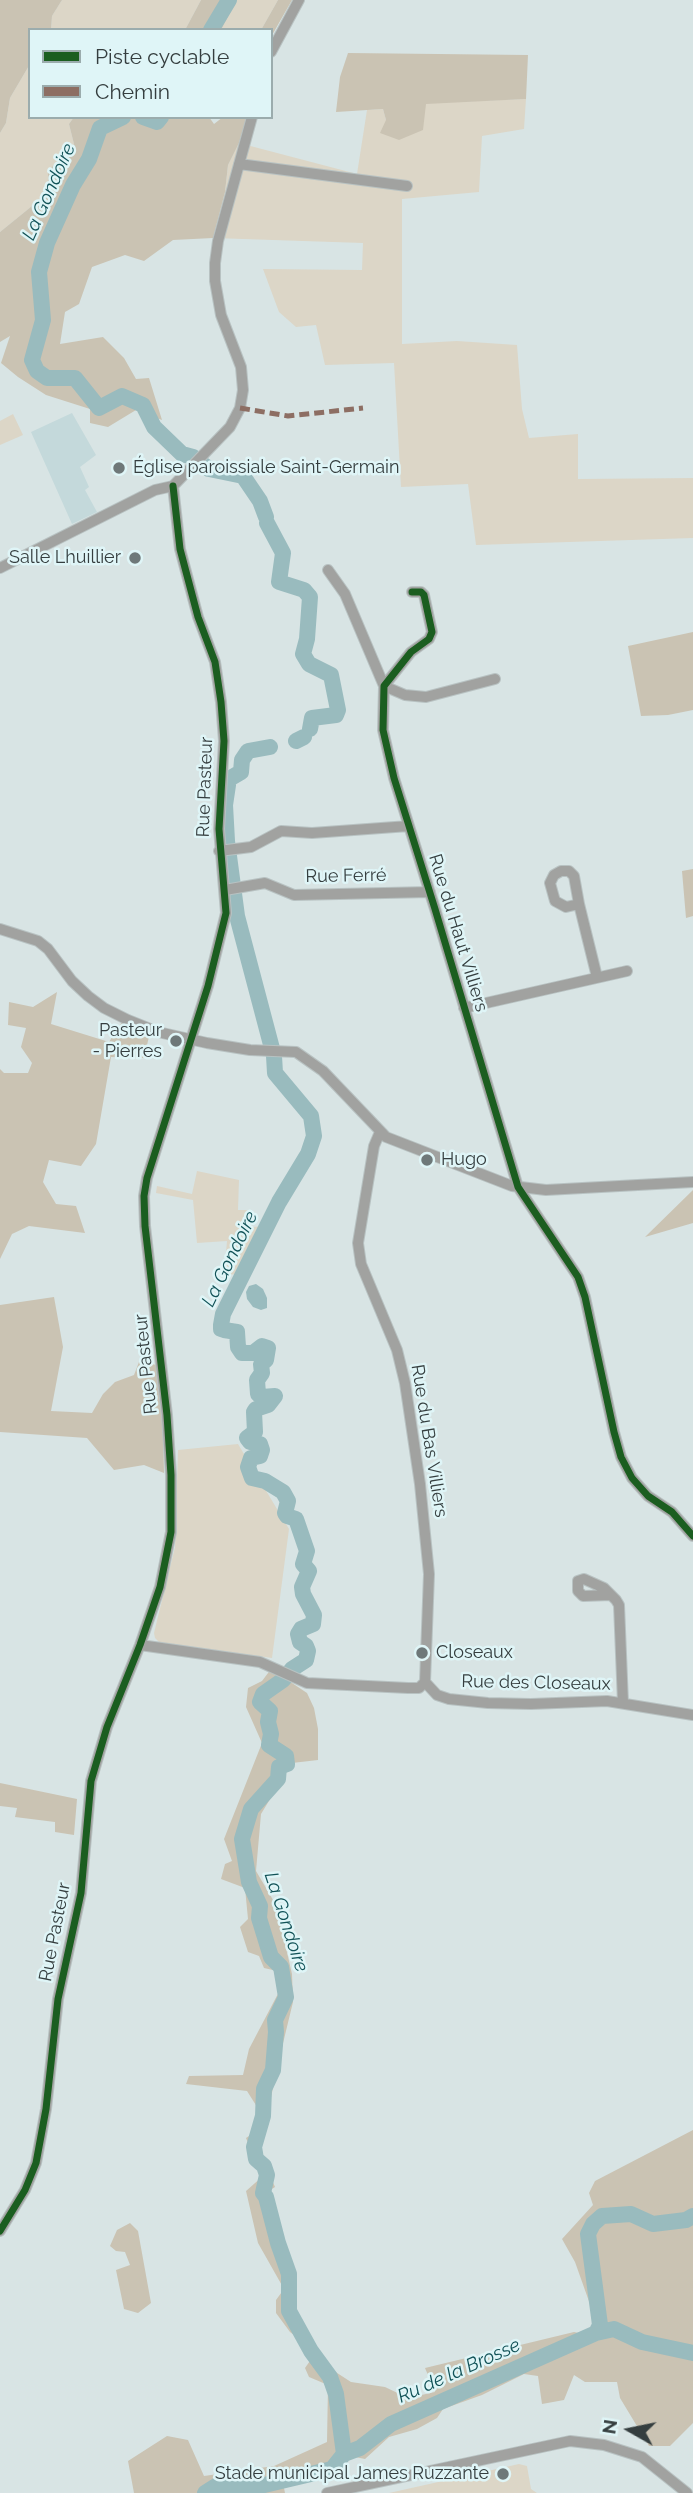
<!DOCTYPE html>
<html>
<head>
<meta charset="utf-8">
<style>
  body { margin:0 }
  #map { position:relative; width:693px; height:2493px; overflow:hidden; background:#d8e4e4; font-family:Raleway,sans-serif }
  canvas { display:block }
  .legend { position:absolute; left:28px; top:28px; width:245px; height:91px; box-sizing:border-box; background:#dff5f7; border:2px solid #9bacad; margin:0; padding:9px 12px; list-style:none; font-size:21px; color:#353e3f }
  .legend li { display:flex; align-items:center; gap:14px; height:35px }
  .legend b { width:35px; border:2px solid #9bacad }
  .north { position:absolute; left:595px; top:2395px; width:70px; height:70px; -webkit-text-stroke:5px #dff5f7; paint-order:stroke; rotate:279deg; font-size:19px; font-weight:700; line-height:28px; text-align:center; color:#353e3f }
  .north::after { content:''; display:block; margin:auto; width:24px; height:32px; background:#353e3f; clip-path:polygon(50% 0,100% 100%,50% 72%,0 100%) }
</style>
</head>
<body>
<div id="map">
<canvas width="693" height="2493"></canvas>
<ul class="legend">
<li><b style="height:9px;background:#1b5e20"></b>Piste cyclable</li>
<li><b style="height:9px;background:#8d6e63"></b>Chemin</li>
</ul>
<div class="north">N</div>
</div>
<script>
const c = document.querySelector('canvas').getContext('2d');
c.lineJoin = 'round';
function paint(path, color) { c.fillStyle = color; c.fill(path, 'evenodd'); }
const toPath = rows => new Path2D(rows.map(r => 'M' + r).join(''));
function trace(path, color, width, dash) { c.strokeStyle = color; c.lineWidth = width; c.lineCap = dash ? 'butt' : 'round'; c.setLineDash(dash || []); c.stroke(path); }
function label(font, color, halo, rows, align = 'center') {
  c.font = font + ' Raleway,sans-serif'; c.lineWidth = 5; c.setLineDash([]); c.textBaseline = 'middle'; c.strokeStyle = halo; c.fillStyle = color; for (const [text, x, y, turn = 0] of rows) {
    c.save(); c.translate(x, y); c.rotate((+turn || 0) * Math.PI / 180); c.textAlign = isNaN(turn) ? turn : align; if (halo) c.strokeText(text, 0, 0); c.fillText(text, 0, 0); c.restore();
  }
}
paint(toPath([
  [72,413,96,455,80,467,89,487,85,490,97,512,72,524,31,432]
]), '#c4d9db');
paint(toPath([
  [62,0,201,0,185,30,51,30,52,16],
  [237,0,278,0,261,30,221,30],
  [30,64,30,117,74,117,69,124,74,144,48,171,48,193,0,232,0,133,6,123,10,98],
  [526,99,524,129,482,136,479,192,402,199,402,344,457,341,517,345,522,409,529,438,578,434,578,479,693,478,693,538,476,545,468,484,401,487,394,363,325,365,316,325,296,327,279,312,263,269,362,270,363,243,213,238,225,192,228,165,239,143,357,174,367,110,383,109,386,120,426,103],
  [13,414,23,435,0,445,0,421],
  [197,1171,239,1180,238,1210,250,1210,252,1227,266,1226,241,1274,224,1275,227,1241,197,1243,193,1200,156,1193,157,1186,192,1194],
  [238,1444,289,1529,272,1658,159,1642,155,1638,154,1633,175,1547,178,1450],
  [519,2464,527,2466,531,2489,537,2493,389,2493]
]), '#dcd6c7');
paint(toPath([
  [0,0,62,0,52,16,51,30,30,30,30,64,10,98,6,123,0,133],
  [201,0,237,0,221,30,185,30],
  [278,0,292,0,271,37,271,30,261,30],
  [348,53,528,55,526,99,426,104,423,130,399,140,380,133,386,120,383,109,336,112,340,77],
  [74,117,209,117,214,124,223,117,247,117,239,143,228,165,225,192,213,238,173,240,144,261,125,255,92,267,79,304,65,312,60,344,103,337,124,358,136,379,149,378,162,420,136,410,108,427,90,423,90,409,46,395,18,377,1,363,10,336,0,342,0,232,48,193,48,171,74,144,69,124],
  [693,632,693,710,668,715,641,716,628,646],
  [693,869,693,916,686,918,682,871],
  [57,992,51,1024,109,1042,125,1017,151,1028,144,1058,111,1057,96,1144,81,1166,49,1160,43,1182,56,1204,76,1206,85,1233,29,1226,12,1234,0,1259,0,1069,4,1073,28,1073,32,1063,21,1047,26,1028,8,1025,9,1002,33,1007],
  [693,1190,693,1223,645,1237],
  [54,1297,63,1347,51,1411,92,1413,103,1394,115,1382,134,1375,139,1362,157,1365,163,1429,164,1473,144,1465,114,1470,87,1438,0,1432,0,1305],
  [271,1669,307,1693,314,1708,318,1729,318,1760,292,1763,261,1814,256,1871,276,1905,292,1974,293,2002,277,2068,260,2152,275,2187,267,2192,275,2239,292,2269,292,2304,314,2358,351,2382,385,2387,408,2398,435,2392,425,2368,574,2332,602,2338,575,2262,562,2239,593,2205,589,2193,595,2181,693,2130,693,2423,670,2446,649,2446,620,2398,617,2382,585,2382,574,2375,564,2400,542,2404,538,2376,524,2374,482,2395,443,2409,437,2418,417,2429,389,2437,365,2459,345,2455,340,2459,340,2469,333,2475,284,2488,285,2493,134,2493,128,2461,167,2436,188,2440,204,2476,274,2466,327,2442,328,2385,309,2377,305,2368,312,2358,304,2352,306,2344,290,2332,276,2313,276,2300,284,2289,258,2243,246,2191,263,2176,263,2168,255,2160,246,2138,252,2134,259,2110,247,2091,186,2084,189,2076,243,2075,249,2049,281,1988,277,1971,264,1968,259,1956,248,1952,240,1927,248,1919,245,1888,221,1879,225,1864,232,1861,224,1839,262,1743,246,1707,248,1688,262,1681],
  [0,1783,77,1799,74,1835,55,1832,55,1822,15,1817,17,1808,0,1806],
  [130,2223,138,2231,151,2303,138,2313,124,2309,116,2270,130,2265,125,2252,116,2251,110,2246,117,2230]
]), '#cac3b3');
paint(toPath([
  [256,1284,263,1289,267,1298,267,1308,261,1310,253,1307,247,1299,246,1292,249,1286]
]), '#99bbbe');
trace(toPath([
  [211,30,229,0],
  [123,117,100,128,89,159,73,185,47,243,39,272,43,320,32,360,37,371,47,378,75,378,99,408,122,396,143,405,154,427,182,454,193,457,209,469,243,476,260,501,266,517],
  [143,117,157,122,161,117],
  [267,523,283,553,279,582,304,590,310,597,307,639,303,654,309,664,331,675,338,710,336,715,312,718,310,729],
  [296,741,304,737],
  [229,779,241,772,242,760,248,751,270,747],
  [596,2333,600,2325,588,2234,593,2224,602,2216,631,2214,653,2224,686,2220,693,2216],
  [344,2454,360,2448,391,2424,596,2333,614,2329,642,2342,693,2353],
  [205,2493,216,2486,260,2486,332,2469,344,2454,336,2394,330,2377,311,2351,289,2311,289,2274,278,2243,266,2197,263,2193,267,2175,264,2166,256,2159,254,2147,263,2116,264,2089,273,2070,276,2032,275,2020,286,1997,281,1967,271,1957,259,1918,260,1906,249,1882,242,1839,251,1809,278,1779,279,1767,287,1764,286,1756,269,1745,271,1734,268,1722,270,1711,260,1702,263,1694,283,1680,292,1669,306,1660,308,1651,306,1646,300,1642,298,1634,301,1629,313,1624,314,1615,303,1594,302,1587,309,1571,303,1564,307,1551,296,1519,287,1516,285,1513,288,1501,283,1492,265,1481,252,1478,248,1467,251,1458,260,1456,262,1450,260,1444,250,1442,247,1438,255,1432,254,1412,256,1409,268,1405,275,1396,262,1397,258,1394,257,1380,262,1373,261,1364,266,1360,268,1348,262,1346,253,1353,242,1353,238,1347,237,1332,224,1330,221,1329,221,1325,223,1314,279,1202,308,1154,314,1136,311,1116,275,1073,274,1056,237,916,227,841,225,805,228,785]
]), '#99bbbe', 16);
const minor = toPath([
  [271,52,299,0],
  [239,164,407,186],
  [173,486,230,427,240,408,243,390,241,367,221,315,215,281,215,263,218,241,252,117],
  [0,568,155,490,173,486],
  [328,570,345,594,384,686],
  [412,592,421,592,424,595,432,632,429,639,411,652,384,686,383,730,394,778,435,909,518,1187,578,1277,585,1297,614,1432,621,1457,632,1478,648,1496,672,1512,693,1536],
  [384,686,405,695,426,697,495,679],
  [219,851,251,847,281,831,312,833,409,826],
  [225,890,265,883,294,895,430,892],
  [579,904,574,876,569,871,561,871,554,875,550,883,555,901,566,907,579,904,597,977],
  [0,929,38,941,48,949,72,981,88,996,104,1008,128,1020,158,1032,207,1043,250,1050,296,1052,323,1071,386,1137,512,1186,546,1190,693,1182],
  [464,1008,627,971],
  [380,1132,374,1146,358,1243,361,1264,397,1350,405,1383,420,1484,429,1574,425,1682],
  [611,1595,583,1596,578,1591,578,1581,584,1579,604,1588,616,1600,619,1605,623,1703],
  [140,1645,260,1662,307,1683,408,1688,419,1688,425,1682],
  [425,1682,437,1695,449,1699,488,1703,531,1704,607,1701,693,1715],
  [0,2231,25,2190,36,2163,46,2109,58,1999,81,1893,91,1781,107,1727,140,1645,160,1587,171,1532,171,1475,167,1415,145,1226,144,1196,147,1178,208,986,226,913,219,829,224,741,221,702,215,662,198,617,180,549,173,486],
  [327,2493,570,2441,604,2445,642,2457,687,2493]
]);
trace(minor, '#b8c2c2', 12);
trace(minor, '#a1a2a0', 10);
trace(toPath([
  [240,408,288,416,363,408]
]), '#8d6e63', 5, [10, 5]);
trace(toPath([
  [412,592,421,592,424,595,432,632,429,639,411,652,384,686,383,730,394,778,435,909,518,1187,578,1277,585,1297,614,1432,621,1457,632,1478,648,1496,672,1512,693,1536],
  [0,2231,25,2190,36,2163,46,2109,58,1999,81,1893,91,1781,107,1727,140,1645,160,1587,171,1532,171,1475,167,1415,145,1226,144,1196,147,1178,208,986,226,913,219,829,224,741,221,702,215,662,198,617,180,549,173,486]
]), '#1b5e20', 7);
for (const [x, y, r, color] of [
  [119,468,7,"#6e7879"],
  [135,558,7,"#6e7879"],
  [176,1041,7,"#6e7879"],
  [427,1160,7,"#6e7879"],
  [422,1653,7,"#6e7879"],
  [503,2474,7,"#6e7879"]
]) { const dot = new Path2D(); dot.arc(x, y, r, 0, 2 * Math.PI); c.fillStyle = color; c.fill(dot); trace(dot, '#dff5f7', 2.5); }
label('18px', '#353e3f', '#dff5f7', [
  ["Église paroissiale Saint-Germain",133,468],
  ["Salle Lhuillier",121,558,"right"],
  ["Pasteur",162,1031,"right"],
  ["- Pierres",162,1052,"right"],
  ["Hugo",441,1160],
  ["Closeaux",436,1653],
  ["Stade municipal James Ruzzante",489,2474,"right"]
], 'left');
label('18px', '#353e3f', '#dff5f7', [
  ["Rue Pasteur",205,787,-88],
  ["Rue Ferré",346,876,-1],
  ["Rue du Haut Villiers",458,933,73],
  ["Rue Pasteur",146,1364,-96],
  ["Rue du Bas Villiers",429,1441,81],
  ["Rue des Closeaux",536,1683,1],
  ["Rue Pasteur",55,1932,-79]
]);
label('italic 19px', '#115257', '#dff5f7', [
  ["La Gondoire",49,192,-66],
  ["La Gondoire",230,1259,-64],
  ["La Gondoire",286,1922,72],
  ["Ru de la Brosse",459,2371,-24]
]);
</script>
</body>
</html>
